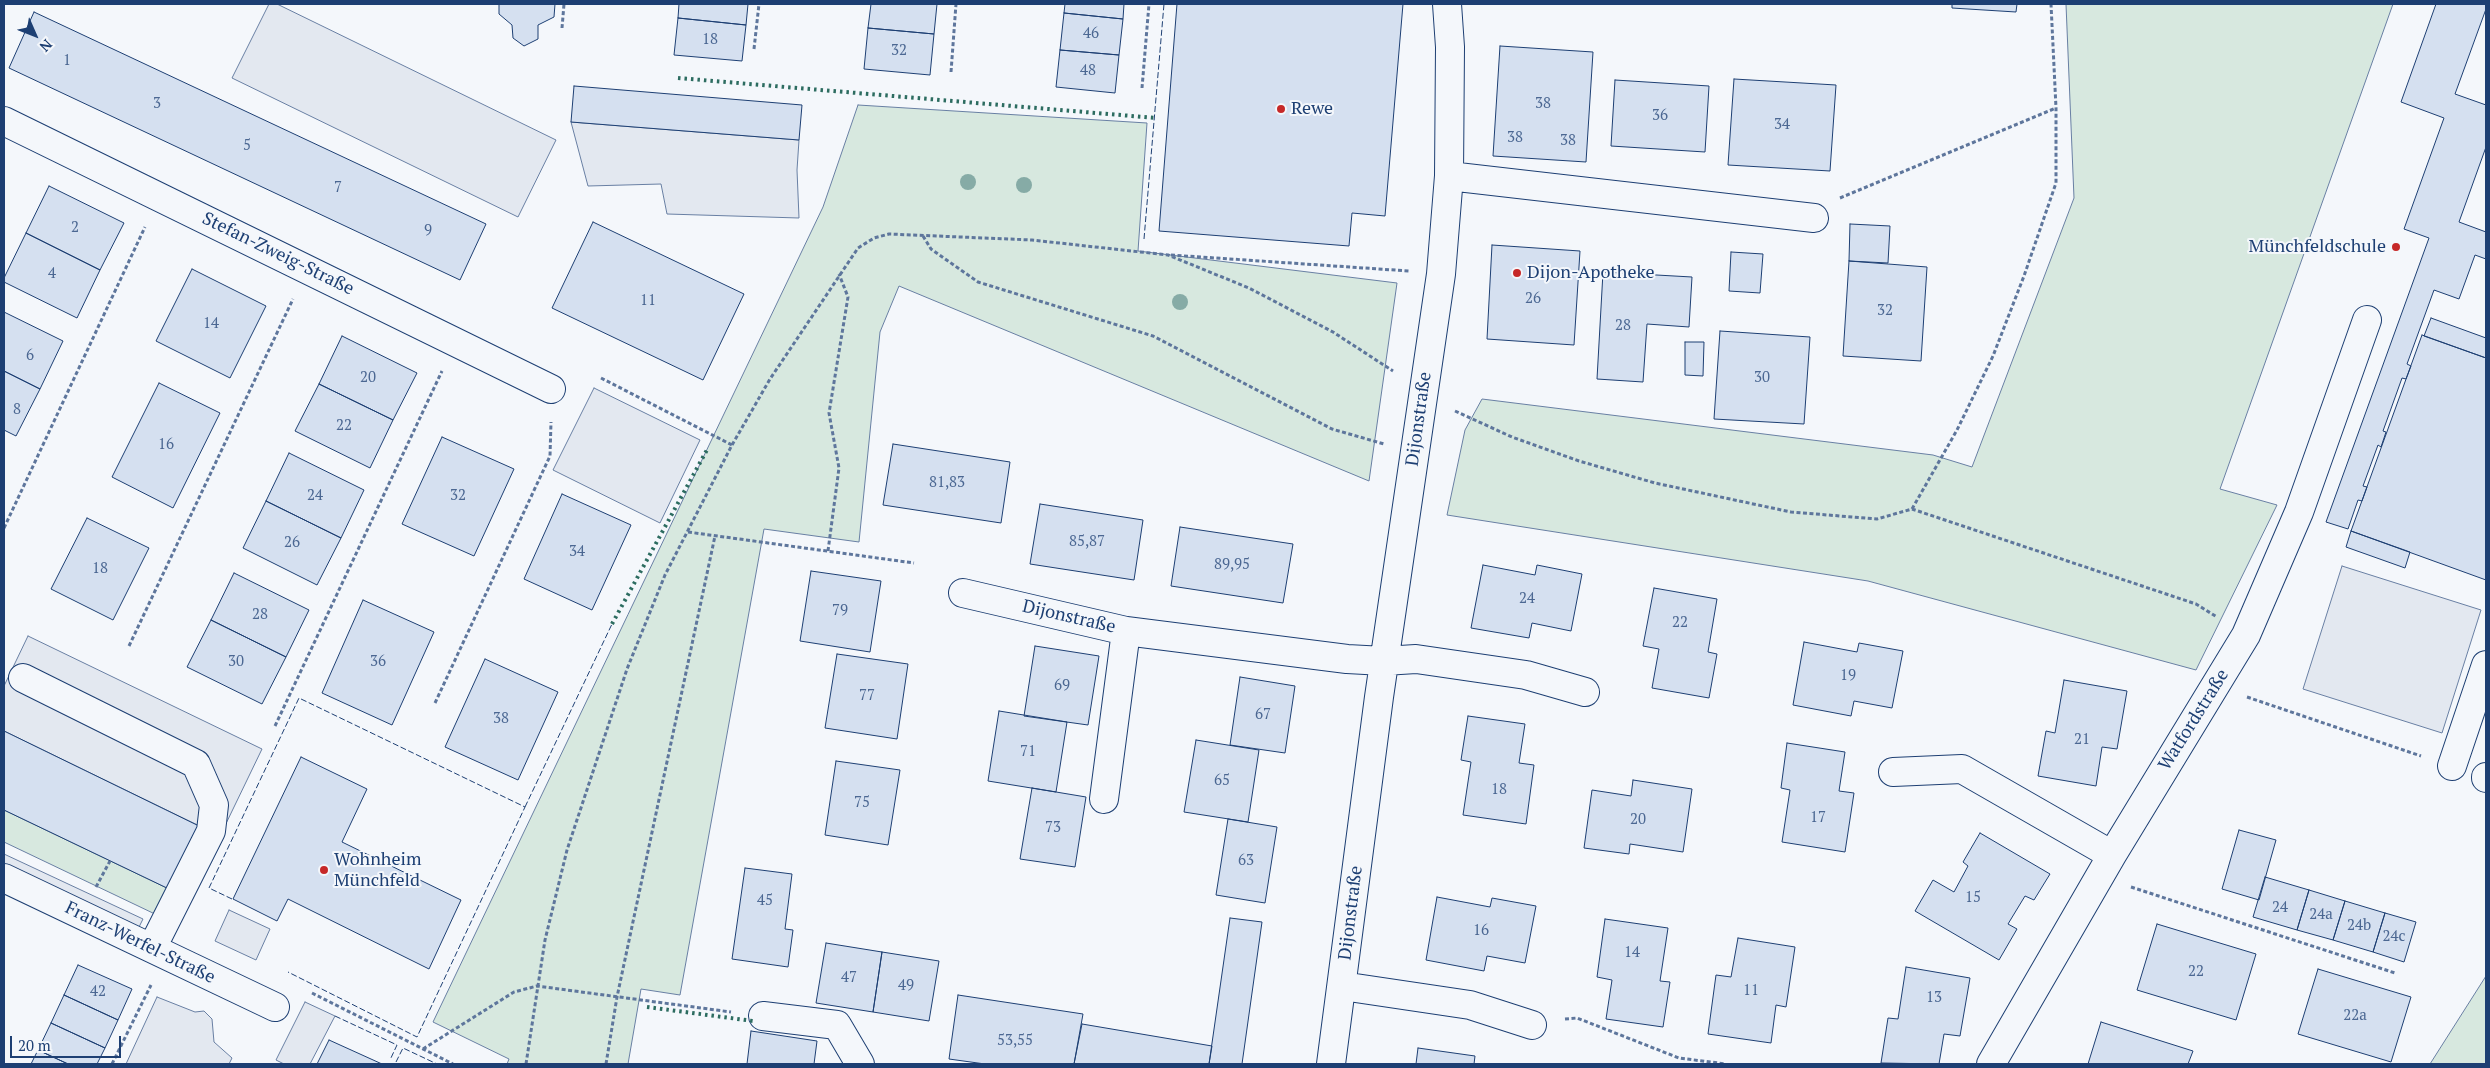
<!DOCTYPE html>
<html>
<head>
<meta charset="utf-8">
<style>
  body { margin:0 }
  #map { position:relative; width:2490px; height:1068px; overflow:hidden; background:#f4f7fb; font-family:"PT Serif",serif }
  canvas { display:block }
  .frame { position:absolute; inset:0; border:5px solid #1d3f73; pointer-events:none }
  .north { position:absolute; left:10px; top:10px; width:50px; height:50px; -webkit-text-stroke:4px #f4f7fb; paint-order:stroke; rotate:134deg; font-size:14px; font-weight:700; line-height:20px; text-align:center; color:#1d3f73 }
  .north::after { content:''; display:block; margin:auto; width:18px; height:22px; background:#1d3f73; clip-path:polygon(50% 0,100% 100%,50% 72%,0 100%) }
  .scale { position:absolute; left:10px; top:1036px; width:111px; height:22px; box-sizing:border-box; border:2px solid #1d3f73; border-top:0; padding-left:6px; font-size:15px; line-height:18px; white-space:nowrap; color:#1d3f73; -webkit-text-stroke:4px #f4f7fb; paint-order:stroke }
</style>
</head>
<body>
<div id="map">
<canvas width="2490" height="1068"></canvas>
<div class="frame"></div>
<div class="north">N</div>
<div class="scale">20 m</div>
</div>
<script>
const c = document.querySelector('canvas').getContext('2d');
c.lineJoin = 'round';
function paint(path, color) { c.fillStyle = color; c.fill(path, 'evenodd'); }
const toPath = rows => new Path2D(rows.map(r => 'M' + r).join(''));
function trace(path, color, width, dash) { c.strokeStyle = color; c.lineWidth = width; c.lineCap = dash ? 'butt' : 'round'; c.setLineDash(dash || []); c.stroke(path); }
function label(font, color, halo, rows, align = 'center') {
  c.font = font + ' "PT Serif",serif'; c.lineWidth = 4; c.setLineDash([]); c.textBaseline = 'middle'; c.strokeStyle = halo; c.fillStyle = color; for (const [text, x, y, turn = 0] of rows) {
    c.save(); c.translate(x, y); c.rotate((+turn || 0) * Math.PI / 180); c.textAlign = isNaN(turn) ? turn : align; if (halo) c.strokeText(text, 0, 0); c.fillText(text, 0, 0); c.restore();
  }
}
const green = toPath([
  [2066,4,2393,4,2220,489,2277,505,2196,670,1868,581,1447,515,1465,430,1482,399,1933,455,1972,467,2074,198,2066,4],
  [858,105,1147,123,1138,251,1397,283,1369,481,899,286,880,332,859,542,764,529,680,995,641,989,628,1064,507,1064,509,1059,433,1022,823,207,858,105],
  [4,810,169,889,157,915,4,842,4,810],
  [2486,976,2486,1064,2430,1064,2486,976]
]);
paint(green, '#d7e8df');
trace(green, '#687fa3', 1);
const parking = toPath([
  [269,4,277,4,556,140,518,217,232,78,269,4],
  [571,122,799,140,797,170,799,218,667,214,661,184,588,186,571,122],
  [594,388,700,440,660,523,553,470,594,388],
  [2342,566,2481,610,2442,733,2303,689,2342,566],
  [28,636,262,749,220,836,4,731,4,686,28,636],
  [4,854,143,919,138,929,4,866,4,854],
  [229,910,270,929,256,960,215,941,229,910],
  [157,997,195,1012,204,1011,212,1019,214,1042,232,1058,229,1064,126,1064,157,997],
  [305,1002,335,1016,310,1064,284,1064,276,1060,305,1002]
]);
paint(parking, '#e3e8f0');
trace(parking, '#687fa3', 1);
const building = toPath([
  [499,4,555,4,554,17,538,25,538,39,524,46,513,38,512,25,499,14,499,4],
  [679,4,748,4,746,25,678,18,679,4],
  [871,4,937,4,934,34,868,28,871,4],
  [1065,4,1124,4,1123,19,1064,13,1065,4],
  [1177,4,1403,4,1385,216,1352,213,1349,246,1159,231,1177,4],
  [1952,4,2017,4,2016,12,1952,8,1952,4],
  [2436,4,2486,4,2486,9,2455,94,2486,105,2486,147,2459,222,2486,232,2486,259,2475,255,2459,299,2434,290,2407,364,2411,366,2406,379,2402,378,2383,431,2386,432,2381,447,2378,445,2363,486,2367,487,2362,501,2358,500,2348,529,2326,522,2429,238,2404,229,2444,118,2401,102,2436,4],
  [34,12,486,224,460,280,9,68,34,12],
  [1064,13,1123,19,1119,55,1060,50,1064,13],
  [678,18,746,25,742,61,674,55,678,18],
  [868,28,934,34,930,75,864,69,868,28],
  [1500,46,1593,52,1586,162,1493,156,1500,46],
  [1060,50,1119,55,1115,93,1056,87,1060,50],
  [1734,79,1836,85,1830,171,1728,165,1734,79],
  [1615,80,1709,86,1705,152,1611,146,1615,80],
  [574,86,802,105,799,140,571,122,574,86],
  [49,186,124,223,100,270,26,233,49,186],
  [593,222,744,294,703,380,552,308,593,222],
  [1850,224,1890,226,1888,263,1849,261,1850,224],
  [26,233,100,270,77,318,4,282,4,278,26,233],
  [1492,245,1580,251,1574,345,1487,339,1492,245],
  [1731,252,1763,254,1760,293,1729,291,1731,252],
  [1849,261,1927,267,1921,361,1843,356,1849,261],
  [192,269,266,306,230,378,156,341,192,269],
  [1603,272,1692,277,1689,327,1647,324,1643,382,1597,379,1603,272],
  [4,312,63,341,40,389,4,371,4,312],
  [2431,318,2486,338,2486,358,2424,336,2431,318],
  [1720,331,1810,337,1804,424,1714,419,1720,331],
  [2422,335,2486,358,2486,580,2351,531,2422,335],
  [342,336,417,373,393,420,319,384,342,336],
  [1685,342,1704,342,1703,376,1685,375,1685,342],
  [4,371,40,389,16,436,4,430,4,371],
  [159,383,220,413,173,508,112,477,159,383],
  [319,384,393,420,370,468,295,431,319,384],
  [442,437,514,469,474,556,402,524,442,437],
  [893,444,1010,462,1001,523,883,505,893,444],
  [289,453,364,490,341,538,266,501,289,453],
  [562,494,631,525,592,610,524,579,562,494],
  [266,501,341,538,317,585,243,548,266,501],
  [1040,504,1143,520,1134,580,1030,564,1040,504],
  [87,518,149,548,113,620,51,589,87,518],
  [1180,527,1293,544,1283,603,1171,586,1180,527],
  [2351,531,2410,552,2405,568,2346,547,2351,531],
  [1483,565,1535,575,1537,565,1582,574,1571,631,1532,623,1529,638,1471,628,1483,565],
  [811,571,881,581,870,652,800,641,811,571],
  [234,573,309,610,286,657,211,620,234,573],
  [1654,588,1717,599,1708,652,1717,654,1709,698,1652,688,1659,649,1643,646,1654,588],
  [363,600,434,632,392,725,322,693,363,600],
  [211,620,286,657,262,704,187,667,211,620],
  [1804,642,1857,652,1859,643,1903,651,1892,708,1854,701,1851,716,1793,705,1804,642],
  [1035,646,1099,656,1088,725,1024,716,1035,646],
  [837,654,908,664,897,739,825,728,837,654],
  [485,659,558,692,518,780,445,747,485,659],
  [1240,677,1295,686,1285,753,1230,745,1240,677],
  [2064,680,2127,691,2117,749,2102,747,2096,786,2038,776,2046,731,2055,733,2064,680],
  [999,711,1067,722,1056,792,988,781,999,711],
  [1468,716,1525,724,1519,763,1534,765,1526,824,1463,815,1471,762,1461,760,1468,716],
  [4,731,199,826,169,889,4,810,4,731],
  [1196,740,1259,750,1248,822,1184,812,1196,740],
  [1787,743,1845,752,1839,791,1854,793,1845,852,1782,842,1790,790,1781,788,1787,743],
  [301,757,367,789,342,842,461,900,429,969,288,899,277,921,233,899,301,757],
  [836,761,900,770,888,845,825,835,836,761],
  [1633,780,1692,789,1683,852,1630,844,1629,854,1584,848,1592,790,1631,796,1633,780],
  [1032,788,1086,797,1075,867,1020,859,1032,788],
  [1228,819,1277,827,1265,903,1216,895,1228,819],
  [2239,830,2276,840,2259,900,2222,889,2239,830],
  [1980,833,2050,874,2034,900,2025,896,2008,924,2017,929,1999,960,1915,911,1933,880,1954,892,1968,866,1963,862,1980,833],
  [745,868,792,874,785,929,793,930,788,967,732,959,745,868],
  [2265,877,2309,890,2297,930,2253,917,2265,877],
  [2309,890,2345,901,2333,940,2297,930,2309,890],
  [1437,897,1490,907,1492,898,1536,906,1525,963,1487,956,1484,971,1426,960,1437,897],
  [2345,901,2385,913,2373,952,2333,940,2345,901],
  [2385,913,2416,922,2404,962,2373,952,2385,913],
  [1230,918,1262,922,1242,1064,1209,1064,1230,918],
  [1605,919,1668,928,1660,981,1670,982,1663,1027,1606,1019,1612,980,1597,977,1605,919],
  [2157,924,2256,954,2236,1020,2137,990,2157,924],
  [1738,938,1795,947,1786,1007,1776,1005,1771,1043,1708,1034,1716,975,1731,977,1738,938],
  [826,943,882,952,873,1012,816,1003,826,943],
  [882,952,939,961,929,1021,873,1012,882,952],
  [78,965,132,989,118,1020,64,995,78,965],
  [1906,967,1970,978,1960,1036,1944,1034,1939,1064,1881,1063,1888,1018,1898,1019,1906,967],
  [2318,969,2411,997,2391,1062,2298,1034,2318,969],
  [64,995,118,1020,105,1048,51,1023,64,995],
  [958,995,1083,1014,1074,1064,985,1064,949,1059,958,995],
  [2101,1022,2193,1051,2188,1064,2088,1064,2101,1022],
  [51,1023,105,1048,97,1064,68,1064,38,1050,51,1023],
  [1082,1024,1212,1046,1209,1064,1074,1064,1082,1024],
  [751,1031,817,1041,814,1064,747,1064,751,1031],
  [329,1040,382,1064,317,1064,329,1040],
  [1418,1048,1475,1056,1474,1064,1416,1064,1418,1048],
  [38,1050,68,1064,31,1064,38,1050]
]);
paint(building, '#d5e0f0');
trace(building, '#1d3f73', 1);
const minor = toPath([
  [4,121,551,389],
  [1449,176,1814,218],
  [963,593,1126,631,1347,659,1384,661,1416,659,1526,675,1585,692],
  [23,678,196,764,214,805,211,831,152,948],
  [2452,766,2486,665],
  [1893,772,1962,769,2112,855],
  [2486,778,2486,777],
  [1104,799,1126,631],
  [4,878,275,1007],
  [1342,986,1470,1005,1532,1025],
  [763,1016,837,1025,860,1064],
  [1331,1064,1379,697,1441,274,1449,176,1450,47,1447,4],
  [1991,1064,2112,855,2246,635,2299,512,2367,320]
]);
trace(minor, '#1d3f73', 30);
trace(toPath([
  [562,28,564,4],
  [754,49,759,4],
  [951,72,956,4],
  [1142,88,1149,4],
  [1840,198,2056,108],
  [923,236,931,249,978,282,1153,336,1332,429,1384,444],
  [1171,255,1409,271],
  [601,378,732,445],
  [1455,411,1512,437,1579,461,1655,483,1791,512,1877,519,1912,509,2196,604,2217,617],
  [1912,509,1957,430,1993,356,2024,276,2056,183,2056,108,2051,4],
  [4,528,145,227],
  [688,532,914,563],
  [828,551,839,468,829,413,848,297,839,274],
  [129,646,293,299],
  [2247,697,2421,756],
  [435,703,550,456,551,422],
  [275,726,442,371],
  [96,887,110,861],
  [2131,887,2395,973],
  [312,993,453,1064],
  [1565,1019,1577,1018,1679,1058,1726,1064],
  [423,1049,514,992,537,986,731,1012],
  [112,1064,151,985],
  [526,1064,545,940,567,850,627,669,665,575,732,445,770,379,858,248,874,238,889,234,1032,240,1168,255,1249,288,1333,332,1393,371],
  [606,1064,617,997,715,536]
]), '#5e769c', 3, [4, 2.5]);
trace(minor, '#f4f7fb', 28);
trace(toPath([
  [678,78,1156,118],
  [612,624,708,448],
  [647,1007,753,1021]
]), '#2c6c60', 4, [2.5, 4]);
trace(toPath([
  [1144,239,1164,4],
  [525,807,612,624],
  [232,899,209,888,299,698,525,807,417,1037,288,972],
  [335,1016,397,1045,390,1060],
  [396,1062,403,1048,437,1064]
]), '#1d3f73', 1, [6, 2.5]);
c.fillStyle = '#86aba6';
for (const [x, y] of [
  [968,182],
  [1024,185],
  [1180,302]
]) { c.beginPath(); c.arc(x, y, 8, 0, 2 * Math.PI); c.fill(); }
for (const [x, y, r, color] of [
  [1281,109,5,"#c62828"],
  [2396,247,5,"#c62828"],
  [1517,273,5,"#c62828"],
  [324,870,5,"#c62828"]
]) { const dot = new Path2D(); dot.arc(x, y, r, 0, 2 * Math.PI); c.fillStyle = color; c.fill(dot); trace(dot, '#f4f7fb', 2); }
label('15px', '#4b6792', null, [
  ["46",1091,34],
  ["18",710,40],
  ["32",899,51],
  ["1",67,61],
  ["48",1088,71],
  ["3",157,104],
  ["38",1543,104],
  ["36",1660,116],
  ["34",1782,125],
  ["38",1515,138],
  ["38",1568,141],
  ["5",247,146],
  ["7",338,188],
  ["2",75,228],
  ["9",428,231],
  ["4",52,274],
  ["26",1533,299],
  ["11",648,301],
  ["32",1885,311],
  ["14",211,324],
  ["28",1623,326],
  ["6",30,356],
  ["20",368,378],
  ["30",1762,378],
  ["8",17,410],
  ["22",344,426],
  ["16",166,445],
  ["81,83",947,483],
  ["24",315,496],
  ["32",458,496],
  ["85,87",1087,542],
  ["26",292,543],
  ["34",577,552],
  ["89,95",1232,565],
  ["18",100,569],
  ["24",1527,599],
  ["79",840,611],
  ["28",260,615],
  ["22",1680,623],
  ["30",236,662],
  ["36",378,662],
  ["19",1848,676],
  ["69",1062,686],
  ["77",867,696],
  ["67",1263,715],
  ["38",501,719],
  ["21",2082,740],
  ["71",1028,752],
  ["65",1222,781],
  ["18",1499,790],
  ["75",862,803],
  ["17",1818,818],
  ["20",1638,820],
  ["73",1053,828],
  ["63",1246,861],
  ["15",1973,898],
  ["45",765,901],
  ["24",2280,908],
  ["24a",2321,915],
  ["24b",2359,926],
  ["16",1481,931],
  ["24c",2394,937],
  ["14",1632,953],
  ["22",2196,972],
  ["47",849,978],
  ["49",906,986],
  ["11",1751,991],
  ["42",98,992],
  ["13",1934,998],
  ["22a",2355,1016],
  ["53,55",1015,1041]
]);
label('18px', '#1d3f73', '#f4f7fb', [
  ["Rewe",1291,109],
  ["Münchfeldschule",2386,247,"right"],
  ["Dijon-Apotheke",1527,273],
  ["Wohnheim",334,860],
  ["Münchfeld",334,881]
], 'left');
label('18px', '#1d3f73', '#f4f7fb', [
  ["Stefan-Zweig-Straße",278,254,26],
  ["Dijonstraße",1419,419,-82],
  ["Dijonstraße",1069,617,13],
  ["Watfordstraße",2194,720,-58],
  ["Dijonstraße",1351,913,-83],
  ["Franz-Werfel-Straße",140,943,26]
]);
</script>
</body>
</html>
